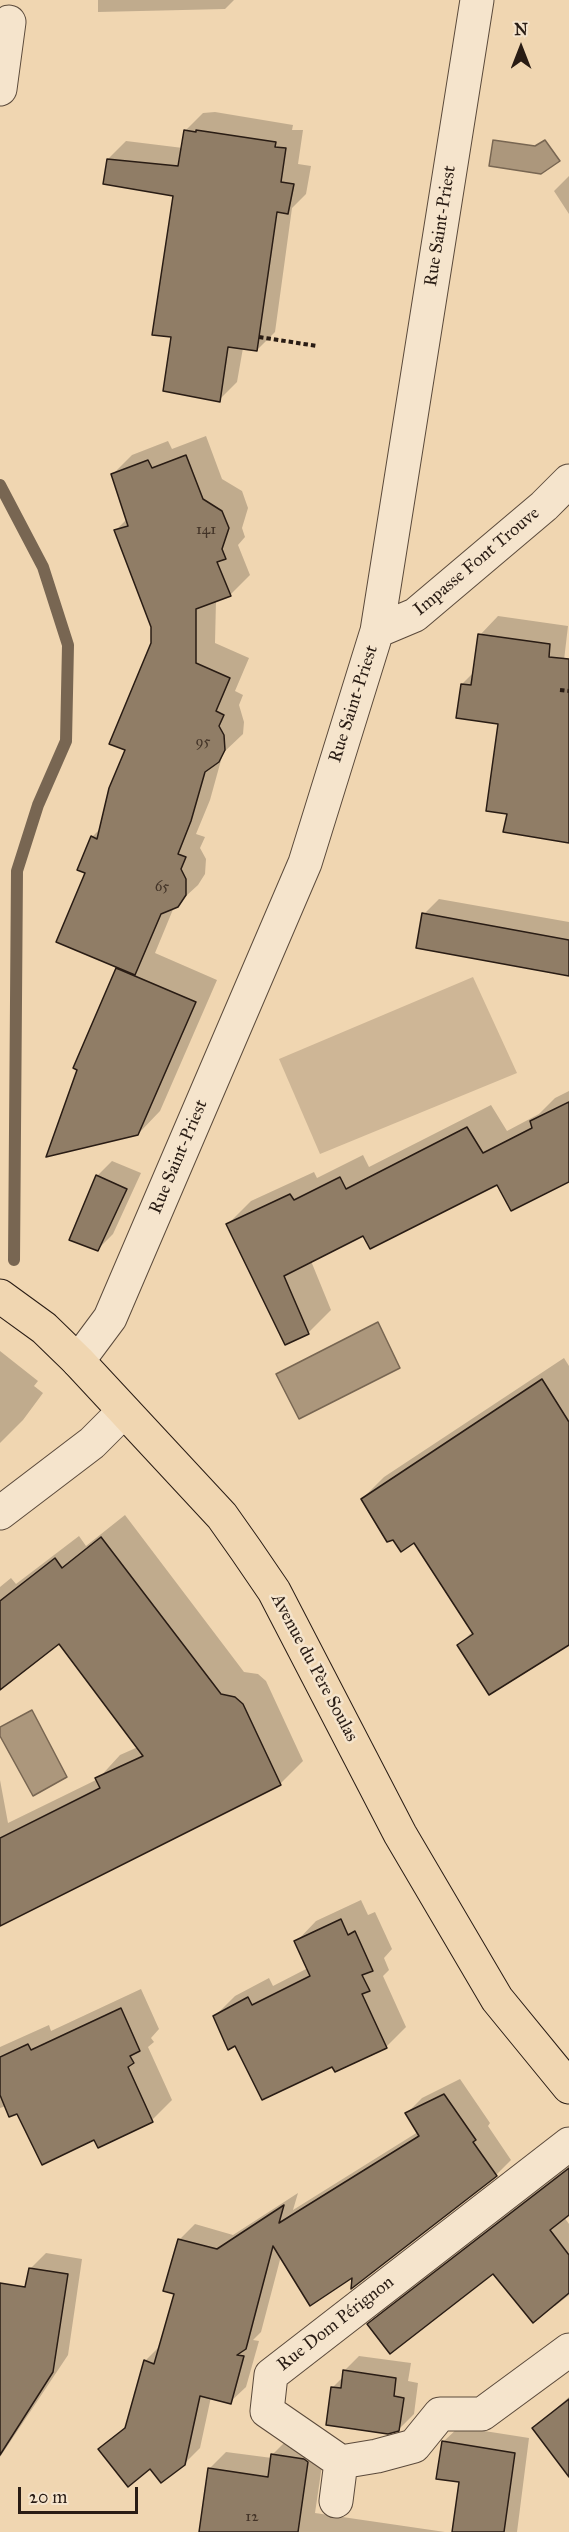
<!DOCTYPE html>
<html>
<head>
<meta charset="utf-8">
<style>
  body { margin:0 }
  #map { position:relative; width:569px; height:2532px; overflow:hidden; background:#f0d6b1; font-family:"IM FELL Great Primer",serif }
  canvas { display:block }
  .north { position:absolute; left:491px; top:18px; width:60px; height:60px; -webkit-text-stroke:4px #f5e4cc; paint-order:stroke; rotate:0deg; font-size:16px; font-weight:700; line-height:24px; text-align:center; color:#291c14 }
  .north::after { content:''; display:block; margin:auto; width:21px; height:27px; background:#291c14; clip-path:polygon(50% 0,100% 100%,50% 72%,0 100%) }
  .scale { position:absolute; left:18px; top:2487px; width:120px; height:27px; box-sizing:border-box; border:3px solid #291c14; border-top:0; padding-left:8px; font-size:18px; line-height:21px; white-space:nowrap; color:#291c14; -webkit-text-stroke:4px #f5e4cc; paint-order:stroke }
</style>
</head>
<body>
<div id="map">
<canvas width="569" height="2532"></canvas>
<div class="north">N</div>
<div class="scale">20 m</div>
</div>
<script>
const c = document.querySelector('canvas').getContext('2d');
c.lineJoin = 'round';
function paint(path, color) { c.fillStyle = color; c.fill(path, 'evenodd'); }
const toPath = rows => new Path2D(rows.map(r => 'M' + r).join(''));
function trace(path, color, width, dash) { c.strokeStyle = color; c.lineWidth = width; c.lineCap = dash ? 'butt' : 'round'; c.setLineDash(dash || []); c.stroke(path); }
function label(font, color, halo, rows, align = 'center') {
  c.font = font + ' "IM FELL Great Primer",serif'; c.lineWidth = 5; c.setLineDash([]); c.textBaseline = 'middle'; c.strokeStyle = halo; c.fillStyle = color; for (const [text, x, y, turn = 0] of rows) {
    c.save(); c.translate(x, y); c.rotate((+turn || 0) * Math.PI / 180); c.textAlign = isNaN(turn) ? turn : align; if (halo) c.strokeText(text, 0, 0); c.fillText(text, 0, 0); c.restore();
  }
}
paint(toPath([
  [473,977,517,1073,320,1154,279,1059]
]), '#ceb696');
const water = toPath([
  [493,140,535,146,545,140,560,161,541,174,489,166,493,140],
  [378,1322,400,1368,299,1419,276,1374,378,1322],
  [32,1710,67,1777,33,1796,0,1736,0,1727,32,1710]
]);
paint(water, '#ac977c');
trace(water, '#786652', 1.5);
paint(toPath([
  [98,0,234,0,225,9,98,12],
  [215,112,293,125,292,130,303,130,298,164,311,166,306,194,292,208,275,332,257,350,243,348,237,382,219,400,173,336,175,194,108,159,126,141,183,148,185,131,203,113],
  [569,176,569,214,554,191],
  [206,436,222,479,242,491,248,508,242,528,245,537,238,545,250,575,230,595,216,600,215,643,249,658,235,691,243,695,239,705,244,722,243,734,223,753,210,800,196,834,205,837,200,848,206,859,205,874,198,885,174,907,155,953,217,980,160,1111,138,1134,75,1068,119,967,87,872,92,837,101,828,127,749,152,644,152,627,115,531,127,519,112,475,132,455,168,441,172,449],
  [498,616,568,626,558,712,569,714,569,840,508,813,500,723,462,684,474,672,480,635],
  [439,899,569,922,569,974,424,914],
  [569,1091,569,1180,498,1183,364,1234,311,1261,331,1310,308,1333,228,1224,251,1201,314,1172,317,1178,363,1155,369,1167,491,1105,507,1131,539,1114,555,1098],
  [112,1161,141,1173,113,1234,98,1249,97,1176],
  [0,1351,38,1381,34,1386,43,1393,23,1420,0,1443],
  [564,1358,569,1366,569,1643,459,1645,473,1631,414,1541,362,1499,384,1477],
  [125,1515,244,1672,258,1674,266,1681,303,1761,280,1784,0,1924,0,1780,8,1823,98,1779,120,1755,138,1747,59,1642,0,1688,0,1587,11,1578,16,1584,79,1536,86,1546],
  [361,1900,368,1915,375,1912,392,1949,384,1958,389,1970,383,1976,406,2027,386,2047,333,2065,236,2044,215,2016,235,1996,269,1978,273,1986,308,1968,296,1942,316,1921],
  [141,1989,159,2029,151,2038,154,2042,148,2047,172,2100,152,2120,95,2138,6,2106,0,2108,0,2047,49,2025,51,2031],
  [460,2079,490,2123,488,2126,511,2160,496,2175,281,2256,261,2332,253,2340,259,2341,246,2387,230,2402,211,2397,200,2448,184,2464,151,2466,100,2449,128,2424,145,2361,161,2345,176,2293,165,2290,180,2239,195,2224,233,2235,298,2193,293,2210,418,2132,407,2113,422,2098],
  [569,2166,569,2213,564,2217,569,2224,569,2295,555,2306,493,2272,369,2324,382,2311],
  [46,2253,82,2259,68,2355,0,2457,0,2351,25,2313,30,2269],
  [359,2356,411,2363,408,2381,418,2383,414,2414,399,2429,332,2388,343,2377,344,2371],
  [569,2397,569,2475,534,2428],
  [459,2427,529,2438,517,2532,453,2532,461,2481,444,2441],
  [290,2437,325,2445,315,2513,445,2532,200,2532,209,2469,226,2452,272,2458,273,2454]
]), '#0003');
trace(toPath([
  [0,485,43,567,68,645,66,741,38,805,17,871,14,1260]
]), '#786652', 12);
const building = toPath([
  [184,130,196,132,196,130,276,142,275,147,286,148,281,182,294,184,288,214,277,212,257,351,228,347,220,402,163,391,171,337,152,335,173,196,103,184,107,159,178,166,184,130],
  [186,455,203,499,222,511,229,528,222,549,226,559,217,562,231,596,196,609,196,663,230,678,216,711,224,715,219,726,224,735,225,750,219,762,205,772,191,821,178,854,186,857,181,869,186,879,186,895,178,907,161,914,135,975,56,942,85,873,77,870,91,836,97,839,109,788,125,750,109,744,151,643,151,627,114,530,128,526,111,474,148,460,152,468,186,455],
  [478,634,550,644,549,657,569,659,569,843,503,832,507,814,486,811,498,724,456,718,461,684,471,685,478,634],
  [422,913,569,940,569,976,416,948,422,913],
  [116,968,196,1002,138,1135,46,1157,77,1070,73,1068,116,968],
  [569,1102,569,1182,511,1211,497,1185,370,1249,363,1236,284,1276,309,1334,285,1345,226,1224,290,1194,294,1200,340,1177,346,1189,467,1127,483,1153,532,1128,530,1121,569,1102],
  [96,1175,127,1189,98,1251,69,1240,96,1175],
  [542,1379,569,1422,569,1645,489,1695,457,1645,473,1634,414,1543,401,1552,393,1540,387,1542,361,1499,542,1379],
  [101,1537,221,1694,235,1697,243,1704,281,1785,0,1926,0,1838,100,1788,95,1778,143,1756,59,1644,0,1690,0,1601,55,1558,62,1568,101,1537],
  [341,1919,348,1935,355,1931,373,1971,362,1975,370,1991,362,1994,387,2048,335,2072,332,2067,262,2100,235,2046,228,2050,213,2016,248,1997,252,2005,310,1976,294,1941,341,1919],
  [121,2008,140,2051,130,2056,134,2063,128,2067,153,2122,98,2148,94,2140,42,2165,17,2114,9,2117,0,2095,0,2057,28,2044,31,2050,121,2008],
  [444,2094,476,2140,473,2142,497,2176,351,2289,352,2278,310,2306,273,2246,246,2349,237,2355,244,2356,231,2404,200,2396,185,2465,161,2483,150,2469,128,2487,98,2449,125,2428,144,2360,154,2364,174,2294,163,2291,178,2239,217,2249,284,2205,279,2223,419,2136,405,2113,444,2094],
  [569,2168,569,2215,550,2230,569,2255,569,2293,533,2323,493,2274,390,2354,367,2324,569,2168],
  [29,2268,68,2274,53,2372,0,2455,0,2283,25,2287,29,2268],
  [343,2370,396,2378,394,2396,404,2398,399,2431,388,2434,326,2425,331,2387,341,2388,343,2370],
  [569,2399,569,2477,532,2428,569,2399],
  [442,2441,515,2453,504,2532,452,2532,459,2482,436,2479,442,2441],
  [271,2454,304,2459,308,2462,298,2532,199,2532,208,2468,268,2477,271,2454]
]);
paint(building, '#907d66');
trace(building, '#291c14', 1.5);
const minor = toPath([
  [0,89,9,22],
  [377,631,415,615,544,506,569,481],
  [78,1361,110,1318,305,863,377,631,477,0],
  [0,1513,92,1443,124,1411],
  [569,2144,271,2375,267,2411,341,2462,377,2456,414,2446,440,2414,482,2414,569,2350],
  [336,2501,341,2462]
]);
const major = toPath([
  [0,1296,44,1328,78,1361,222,1516,246,1550,274,1591,400,1834,497,1999,569,2087]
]);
trace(minor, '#5b4a3b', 35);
trace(major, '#291c14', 35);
trace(toPath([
  [259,337,317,346],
  [560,690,569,691]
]), '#291c14', 4, [4.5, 3]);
trace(minor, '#f5e4cc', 33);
trace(major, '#f0d6b1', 33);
label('15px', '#433428', null, [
  ["141",206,530],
  ["95",203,742],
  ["65",162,887],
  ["12",252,2517]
]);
label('18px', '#291c14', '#f5e4cc', [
  ["Rue Saint-Priest",441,226,-81],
  ["Impasse Font Trouve",477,562,-40],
  ["Rue Saint-Priest",354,704,-72],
  ["Rue Saint-Priest",179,1157,-67],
  ["Avenue du Père Soulas",314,1668,62],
  ["Rue Dom Pérignon",336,2324,-38]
]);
</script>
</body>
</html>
